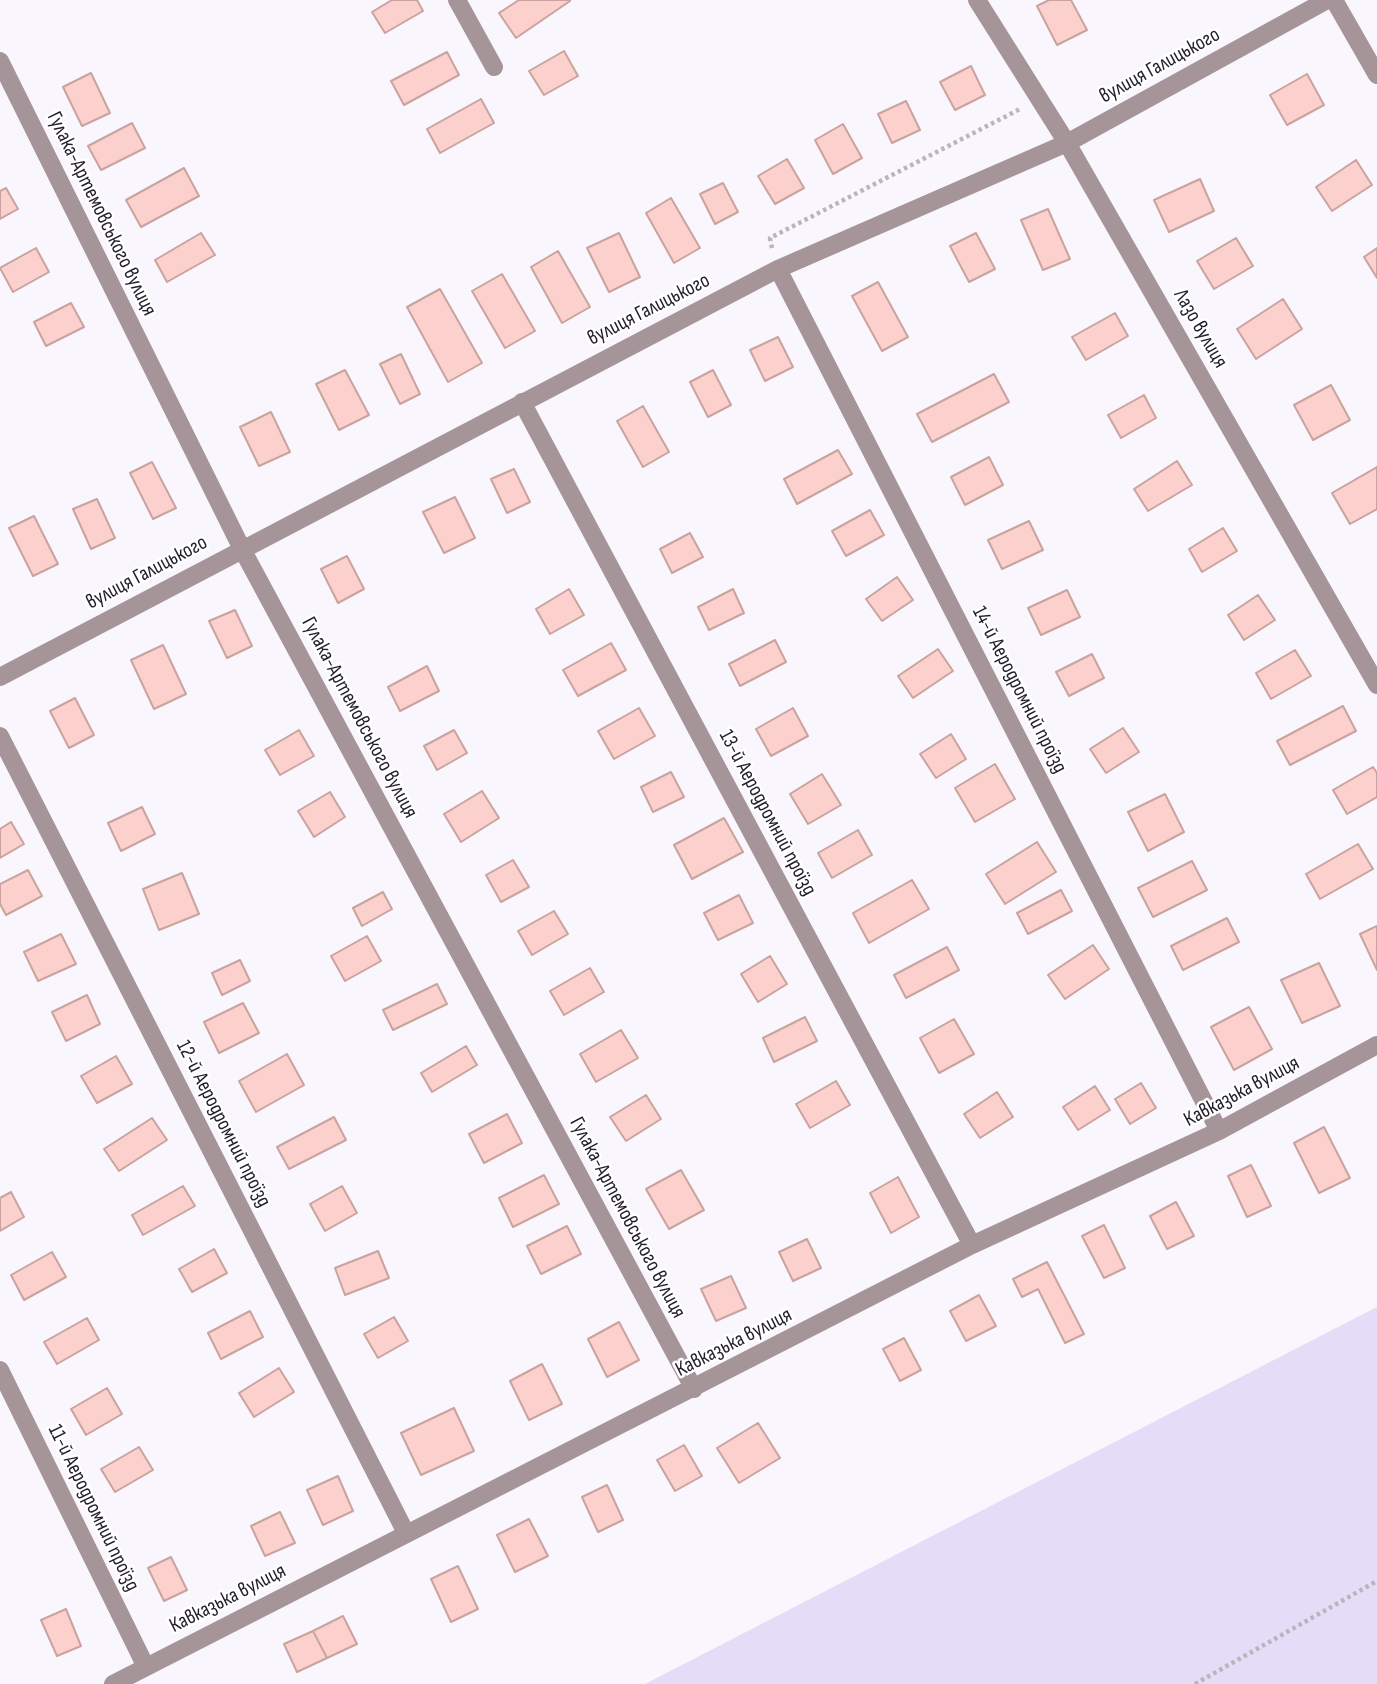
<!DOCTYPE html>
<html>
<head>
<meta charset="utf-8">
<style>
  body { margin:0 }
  canvas { display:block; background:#f9f6fd }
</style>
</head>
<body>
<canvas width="1377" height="1684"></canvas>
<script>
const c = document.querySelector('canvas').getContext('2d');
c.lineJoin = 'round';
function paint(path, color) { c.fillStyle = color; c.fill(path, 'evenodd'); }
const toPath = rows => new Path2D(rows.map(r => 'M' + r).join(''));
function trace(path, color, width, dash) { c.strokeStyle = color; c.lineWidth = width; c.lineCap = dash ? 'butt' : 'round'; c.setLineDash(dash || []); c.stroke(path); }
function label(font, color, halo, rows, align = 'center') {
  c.font = font + ' "Sofia Sans Condensed",sans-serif'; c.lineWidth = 5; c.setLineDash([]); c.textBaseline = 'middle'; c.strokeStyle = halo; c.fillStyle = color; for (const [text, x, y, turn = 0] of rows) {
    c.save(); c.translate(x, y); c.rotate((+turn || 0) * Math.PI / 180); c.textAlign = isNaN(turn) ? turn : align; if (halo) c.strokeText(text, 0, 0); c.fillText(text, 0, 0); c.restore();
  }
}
paint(toPath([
  [1377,1307,1377,1684,645,1684,1303,1345]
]), '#e5dcf8');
const building = toPath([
  [392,0,417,0,423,11,385,33,372,12,392,0],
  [519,0,570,0,570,1,516,38,499,13,519,0],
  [1049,0,1071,0,1087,30,1057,45,1037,6,1049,0],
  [564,51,578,76,544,95,529,71,564,51],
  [447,52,459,75,404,105,391,81,447,52],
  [971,66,985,95,955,110,940,82,971,66],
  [91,73,110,113,82,126,63,87,91,73],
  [1307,74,1324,105,1287,125,1270,95,1307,74],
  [481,99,494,123,440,153,427,129,481,99],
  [906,101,920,130,892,143,878,114,906,101],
  [132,123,145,148,101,170,88,146,132,123],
  [843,124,862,158,833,174,815,140,843,124],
  [787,159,804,188,775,204,758,176,787,159],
  [1356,160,1372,185,1332,211,1316,187,1356,160],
  [184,168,199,196,141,227,126,200,184,168],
  [1200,179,1214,211,1169,232,1154,200,1200,179],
  [723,183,738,212,715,224,700,194,723,183],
  [6,188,18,209,0,219,0,191,6,188],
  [671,198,700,248,674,263,646,213,671,198],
  [1048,209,1070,259,1043,270,1021,220,1048,209],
  [201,233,215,255,167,282,155,260,201,233],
  [619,233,640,277,609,292,587,248,619,233],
  [976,233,995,269,969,282,950,246,976,233],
  [1236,238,1253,266,1214,289,1197,261,1236,238],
  [36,248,49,272,13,292,0,268,36,248],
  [1377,248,1377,278,1364,257,1377,248],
  [558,251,590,307,562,323,531,267,558,251],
  [502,274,535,331,505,348,472,291,502,274],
  [878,282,908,337,882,351,852,296,878,282],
  [440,289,482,363,448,382,407,307,440,289],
  [1283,299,1302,329,1256,359,1237,329,1283,299],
  [71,303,84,327,46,346,34,322,71,303],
  [1115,313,1128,336,1086,360,1072,337,1115,313],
  [778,337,793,367,765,381,750,350,778,337],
  [401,354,420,394,400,404,380,364,401,354],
  [345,370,369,415,339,430,316,384,345,370],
  [713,370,731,405,708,417,690,382,713,370],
  [994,374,1009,402,932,442,917,414,994,374],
  [1331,385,1350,420,1313,440,1294,405,1331,385],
  [1144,395,1156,418,1121,438,1108,415,1144,395],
  [643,406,669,452,643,467,617,421,643,406],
  [271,412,290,452,259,466,240,427,271,412],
  [838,450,852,474,797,504,784,479,838,450],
  [989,457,1003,485,965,505,951,477,989,457],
  [1177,461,1192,485,1148,511,1134,489,1177,461],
  [152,462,176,508,153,519,130,473,152,462],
  [1377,467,1377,509,1350,524,1332,493,1377,467],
  [514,469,530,502,507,513,491,479,514,469],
  [455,497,475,538,444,553,423,512,455,497],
  [97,499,115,538,91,549,73,509,97,499],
  [870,510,884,535,846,556,832,531,870,510],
  [34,516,58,564,33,576,9,528,34,516],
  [1029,521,1043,550,1002,569,988,540,1029,521],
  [1223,528,1237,551,1202,572,1189,549,1223,528],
  [690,533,703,557,672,573,660,549,690,533],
  [347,556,364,589,338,603,321,569,347,556],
  [897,577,913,600,882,621,866,599,897,577],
  [569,589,584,615,550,634,536,609,569,589],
  [733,589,744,613,709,630,698,607,733,589],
  [1067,590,1080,617,1041,635,1028,608,1067,590],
  [1258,595,1275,620,1244,640,1228,615,1258,595],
  [235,610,252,646,227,658,209,621,235,610],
  [775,640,786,662,740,686,729,664,775,640],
  [611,643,626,670,578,696,563,670,611,643],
  [163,645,186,694,154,709,131,660,163,645],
  [938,649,953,671,913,698,898,676,938,649],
  [1295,650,1311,676,1271,699,1256,673,1295,650],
  [1092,654,1104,678,1069,696,1056,672,1092,654],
  [427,666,439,691,400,711,388,687,427,666],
  [75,698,94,735,69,748,50,711,75,698],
  [1343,706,1356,731,1290,765,1277,741,1343,706],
  [639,708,655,736,614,759,598,731,639,708],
  [793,708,808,736,771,756,756,729,793,708],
  [1123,728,1139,752,1106,773,1090,749,1123,728],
  [299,730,314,756,280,775,265,750,299,730],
  [454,730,467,753,437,770,424,746,454,730],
  [951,734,966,759,936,778,920,754,951,734],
  [995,764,1015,799,975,822,955,788,995,764],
  [1373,767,1377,773,1377,797,1347,814,1333,790,1373,767],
  [671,772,684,797,653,812,641,787,671,772],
  [822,774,841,805,808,824,790,794,822,774],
  [482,791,499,818,461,842,444,814,482,791],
  [330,792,345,817,314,837,298,811,330,792],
  [1165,794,1184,832,1148,851,1128,812,1165,794],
  [142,807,155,834,121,851,108,823,142,807],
  [724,818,743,852,692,879,674,845,724,818],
  [11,822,24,844,0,858,0,829,11,822],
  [858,830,872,855,832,878,818,853,858,830],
  [1037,842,1056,872,1005,904,986,874,1037,842],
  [1358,844,1373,869,1320,899,1306,874,1358,844],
  [513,860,529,887,501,902,486,875,513,860],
  [1192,861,1207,890,1153,917,1138,888,1192,861],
  [28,870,42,896,6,915,0,904,0,884,28,870],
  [182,873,199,914,159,930,143,889,182,873],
  [912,880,929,909,869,943,853,913,912,880],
  [1061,890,1072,911,1028,934,1017,913,1061,890],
  [383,892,392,909,362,926,353,908,383,892],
  [739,895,753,923,718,940,704,913,739,895],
  [554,911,568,934,532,955,518,931,554,911],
  [1227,918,1239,942,1183,970,1171,946,1227,918],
  [1377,926,1377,970,1360,934,1377,926],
  [61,934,76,964,38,981,24,952,61,934],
  [367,936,381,961,345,981,331,956,367,936],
  [1093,945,1109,969,1065,999,1048,975,1093,945],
  [947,947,959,970,906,998,894,975,947,947],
  [770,956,787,984,758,1002,741,974,770,956],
  [240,960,250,981,222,995,212,973,240,960],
  [1319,963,1340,1006,1302,1023,1281,980,1319,963],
  [590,968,604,992,564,1015,550,991,590,968],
  [437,984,447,1004,393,1030,383,1010,437,984],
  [87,995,100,1024,66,1041,52,1012,87,995],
  [243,1003,259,1033,219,1053,204,1022,243,1003],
  [1249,1007,1272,1049,1234,1070,1211,1027,1249,1007],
  [805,1017,817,1041,774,1062,763,1038,805,1017],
  [954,1019,974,1054,939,1073,920,1038,954,1019],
  [621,1030,638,1058,596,1082,580,1054,621,1030],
  [466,1046,477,1065,432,1092,421,1073,466,1046],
  [287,1054,304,1085,256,1112,239,1081,287,1054],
  [116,1056,132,1084,97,1103,81,1076,116,1056],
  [836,1081,850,1105,810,1128,796,1104,836,1081],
  [1141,1083,1156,1108,1130,1124,1115,1099,1141,1083],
  [1095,1086,1110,1110,1078,1130,1063,1107,1095,1086],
  [997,1092,1013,1117,980,1138,964,1114,997,1092],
  [646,1095,661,1119,626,1141,610,1117,646,1095],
  [507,1114,522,1143,484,1163,469,1134,507,1114],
  [334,1117,346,1140,289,1169,277,1147,334,1117],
  [152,1118,167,1140,119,1171,104,1149,152,1118],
  [1324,1127,1350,1178,1319,1193,1294,1143,1324,1127],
  [1251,1165,1271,1206,1247,1217,1228,1176,1251,1165],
  [681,1170,704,1210,669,1229,646,1189,681,1170],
  [544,1175,559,1204,513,1227,499,1198,544,1175],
  [898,1177,919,1217,891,1233,870,1193,898,1177],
  [183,1186,195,1206,143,1235,132,1215,183,1186],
  [342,1186,357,1213,325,1231,310,1204,342,1186],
  [11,1192,24,1217,0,1231,0,1198,11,1192],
  [1176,1202,1194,1236,1167,1249,1150,1216,1176,1202],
  [1104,1225,1125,1268,1104,1278,1082,1236,1104,1225],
  [567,1226,581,1254,541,1274,527,1246,567,1226],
  [807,1239,821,1268,793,1281,779,1252,807,1239],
  [214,1249,227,1273,192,1292,179,1269,214,1249],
  [378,1251,389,1278,345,1295,335,1268,378,1251],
  [52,1252,66,1277,24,1300,11,1275,52,1252],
  [1047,1262,1084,1334,1065,1343,1038,1289,1022,1297,1013,1279,1047,1262],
  [731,1276,746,1308,716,1321,701,1289,731,1276],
  [979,1295,996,1326,966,1341,950,1311,979,1295],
  [250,1311,263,1337,221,1359,208,1333,250,1311],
  [394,1317,408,1341,378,1358,364,1334,394,1317],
  [87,1318,99,1340,57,1364,44,1342,87,1318],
  [619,1322,639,1360,607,1377,588,1339,619,1322],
  [904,1338,921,1370,900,1381,883,1349,904,1338],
  [542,1364,562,1404,529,1420,510,1381,542,1364],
  [279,1368,294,1392,254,1417,239,1393,279,1368],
  [107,1388,122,1414,86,1435,71,1409,107,1388],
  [454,1408,474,1451,421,1475,401,1433,454,1408],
  [758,1423,780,1458,739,1483,717,1448,758,1423],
  [684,1445,702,1476,675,1491,657,1460,684,1445],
  [139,1447,153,1470,115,1492,101,1469,139,1447],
  [338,1476,353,1511,323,1525,307,1490,338,1476],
  [607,1485,623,1520,598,1532,582,1497,607,1485],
  [280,1512,295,1543,265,1556,251,1526,280,1512],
  [529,1519,548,1556,515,1572,497,1535,529,1519],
  [171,1557,187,1590,164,1601,148,1568,171,1557],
  [458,1566,478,1609,451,1622,431,1579,458,1566],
  [66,1609,81,1646,57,1656,41,1620,66,1609],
  [343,1616,357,1644,327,1658,313,1631,343,1616],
  [313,1631,327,1658,297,1672,284,1644,313,1631]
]);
paint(building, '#fcd1cd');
trace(building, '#cba39e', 2);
trace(toPath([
  [772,248,770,238,1020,109],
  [1195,1684,1377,1581]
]), '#b9b5be', 4.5, [3.5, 3.5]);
trace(toPath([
  [457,0,494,67],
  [977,0,1067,143,1377,685],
  [1334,0,1377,75],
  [0,61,242,549,694,1389],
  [778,269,1219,1131],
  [522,402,972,1245],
  [0,677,778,269,1067,143,1327,0],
  [0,736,406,1533],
  [0,1370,146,1667],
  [113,1684,972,1245,1219,1131,1377,1045]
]), '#a69598', 18);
label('21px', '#231e2b', '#fff', [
  ["вулиця Галицького",1160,66,-29],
  ["Гулака-Артемовського вулиця",101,214,64],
  ["вулиця Галицького",649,310,-27],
  ["Лазо вулиця",1200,329,60],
  ["вулиця Галицького",147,573,-28],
  ["14-й Аеродромний проїзд",1019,690,63],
  ["Гулака-Артемовського вулиця",359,718,62],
  ["13-й Аеродромний проїзд",767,813,62],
  ["Кавказька вулиця",1242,1092,-28],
  ["12-й Аеродромний проїзд",223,1124,63],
  ["Гулака-Артемовського вулиця",627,1218,62],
  ["Кавказька вулиця",734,1343,-27],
  ["11-й Аеродромний проїзд",93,1508,64],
  ["Кавказька вулиця",228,1599,-27]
]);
</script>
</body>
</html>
